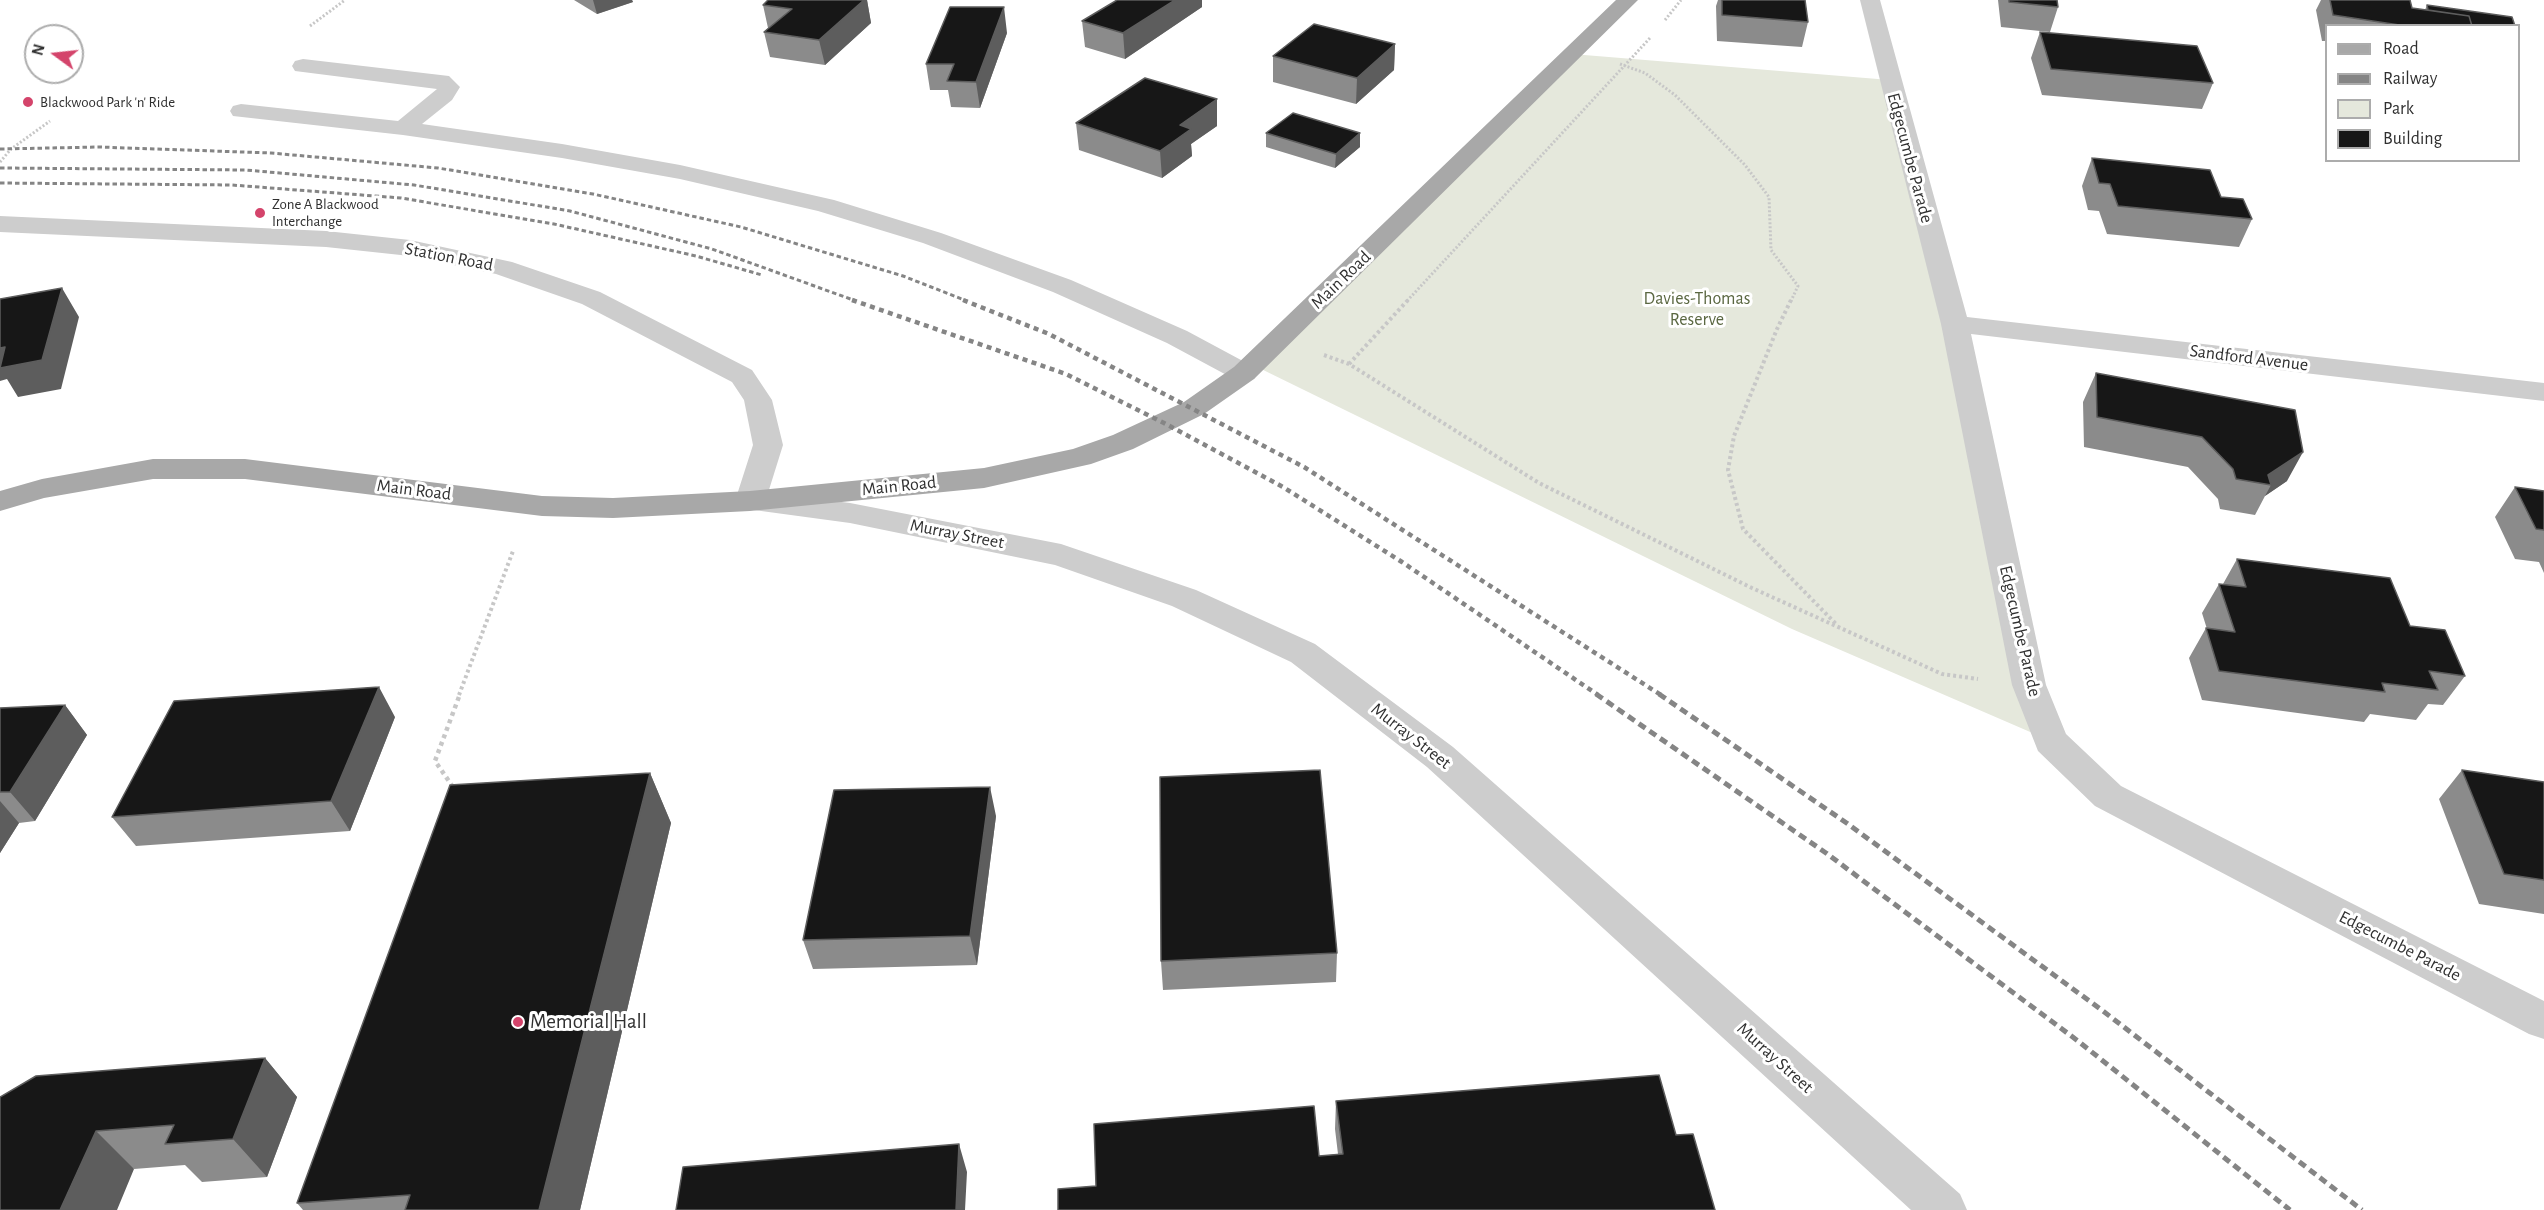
<!DOCTYPE html>
<html>
<head>
<meta charset="utf-8">
<style>
  body { margin:0 }
  #map { position:relative; width:2544px; height:1210px; overflow:hidden; background:#fff; font-family:"Alegreya Sans",sans-serif }
  canvas { display:block }
  .legend { position:absolute; left:2325px; top:24px; width:195px; height:138px; box-sizing:border-box; background:#fff; border:2px solid #acacac; margin:0; padding:8px 10px; list-style:none; font-size:18px; color:#303030 }
  .legend li { display:flex; align-items:center; gap:12px; height:30px }
  .legend b { width:30px; border:2px solid #acacac }
  .north { position:absolute; left:24px; top:24px; width:60px; height:60px; box-sizing:border-box; background:#fff; border:2px solid #acacac; border-radius:50%; rotate:285deg; font-size:16px; font-weight:700; line-height:24px; text-align:center; color:#303030 }
  .north::after { content:''; display:block; margin:auto; width:21px; height:27px; background:#d4446b; clip-path:polygon(50% 0,100% 100%,50% 72%,0 100%) }
</style>
</head>
<body>
<div id="map">
<canvas width="2544" height="1210"></canvas>
<ul class="legend">
<li><b style="height:8px;background:#a8a8a8"></b>Road</li>
<li><b style="height:8px;background:#858585"></b>Railway</li>
<li><b style="height:16px;background:#e5e8dc"></b>Park</li>
<li><b style="height:16px;background:#171717"></b>Building</li>
</ul>
<div class="north">N</div>
</div>
<script>
const c = document.querySelector('canvas').getContext('2d');
c.lineJoin = 'round';
function paint(path, color) { c.fillStyle = color; c.fill(path, 'evenodd'); }
const toPath = rows => new Path2D(rows.map(r => 'M' + r).join(''));
function trace(path, color, width, dash) { c.strokeStyle = color; c.lineWidth = width; c.lineCap = dash ? 'butt' : 'round'; c.setLineDash(dash || []); c.stroke(path); }
function label(font, color, halo, rows, align = 'center') {
  c.font = font + ' "Alegreya Sans",sans-serif'; c.lineWidth = 6; c.setLineDash([]); c.textBaseline = 'middle'; c.strokeStyle = halo; c.fillStyle = color; for (const [text, x, y, turn = 0] of rows) {
    c.save(); c.translate(x, y); c.rotate((+turn || 0) * Math.PI / 180); c.textAlign = isNaN(turn) ? turn : align; if (halo) c.strokeText(text, 0, 0); c.fillText(text, 0, 0); c.restore();
  }
}
paint(toPath([
  [1572,54,1890,80,2051,741,1792,629,1253,365]
]), '#e5e8dc');
trace(toPath([
  [1665,20,1681,0],
  [310,26,345,0],
  [1620,64,1645,73,1675,95,1745,165,1769,197,1771,250,1798,286,1791,301],
  [0,162,11,149,50,121],
  [1407,301,1650,38]
]), '#c7c7c7', 3, [2, 2]);
trace(toPath([
  [1791,300,1777,329,1734,436,1728,470,1743,529,1837,625],
  [1324,355,1349,364,1539,483,1752,588,1942,674,1978,679],
  [1349,364,1408,300],
  [459,695,513,551]
]), '#c7c7c7', 4, [3, 3]);
trace(toPath([
  [453,787,435,761,460,694]
]), '#c7c7c7', 4.5, [4, 4]);
paint(toPath([
  [1860,0,1880,0,1967,317,2544,383,2544,401,1971,334,2046,685,2066,734,2121,786,2544,1001,2544,1039,2529,1034,2095,806,2038,751,2012,685,1941,324,1860,0],
  [303,59,449,76,460,87,452,100,422,124,562,144,680,165,834,200,941,233,1071,280,1187,331,1254,367,1258,373,1254,379,1244,381,1234,379,1167,343,1053,292,923,243,818,211,680,179,562,158,403,135,233,116,230,111,233,106,241,104,398,121,437,89,295,71,292,66,295,61,303,59],
  [0,216,326,231,410,240,512,262,600,292,752,370,772,400,783,445,768,493,850,503,1061,544,1196,590,1315,644,1453,747,1960,1194,1967,1210,1911,1210,1427,767,1291,662,1172,606,1055,565,850,523,739,508,735,501,753,445,744,400,732,382,582,304,496,274,410,256,326,247,0,232,0,216]
]), '#cdcdcd');
paint(toPath([
  [1616,0,1638,0,1254,379,1204,414,1133,449,1091,464,984,488,750,511,613,518,542,516,245,479,153,479,44,498,0,511,0,491,42,479,153,459,245,459,542,496,613,498,750,491,984,468,1073,449,1113,435,1184,402,1234,367,1616,0]
]), '#a8a8a8');
trace(toPath([
  [0,149,99,147,271,153,438,168,593,194,741,227,903,276,967,301],
  [0,168,246,170,414,185,570,211,712,249,856,301],
  [0,183,232,185,401,198,554,224,696,256,762,275]
]), '#858585', 3, [4.5, 3]);
trace(toPath([
  [852,300,1066,374,1164,423,1283,487,1402,562,1598,695],
  [963,300,1049,334,1304,467,1661,695]
]), '#858585', 4.5, [5, 4.5]);
trace(toPath([
  [1596,694,1826,853,2078,1041,2290,1210],
  [1659,694,1848,824,2103,1011,2362,1210]
]), '#858585', 5, [8, 5]);
paint(toPath([
  [574,0,632,0,633,2,597,14],
  [768,0,867,0,871,23,825,65,770,57,764,32,768,28,763,5],
  [1117,0,1202,0,1202,7,1125,59,1085,47,1082,21],
  [1718,0,1805,0,1808,22,1802,47,1717,41,1716,6],
  [1998,0,2057,0,2058,7,2050,32,2001,27],
  [2321,0,2410,0,2412,8,2425,10,2427,5,2515,26,2326,26,2326,41,2322,41,2316,10],
  [2040,32,2213,83,2202,109,2042,95,2031,58],
  [1007,33,980,108,951,107,948,90,930,90,926,64],
  [1395,44,1394,70,1356,104,1273,82,1273,56],
  [1076,123,1217,126,1191,144,1192,156,1162,178,1079,150],
  [1266,133,1360,133,1360,147,1335,168,1266,147],
  [2092,158,2221,197,2252,219,2239,247,2107,234,2099,211,2088,210,2082,186],
  [2096,373,2287,481,2265,496,2255,515,2220,509,2218,499,2188,467,2084,447,2083,402],
  [2515,487,2544,491,2544,573,2539,562,2515,559,2495,517],
  [2237,559,2410,626,2465,676,2443,705,2428,704,2416,720,2370,714,2364,722,2202,700,2189,658,2206,628,2207,629,2202,613,2219,584,2223,584],
  [65,705,87,735,35,821,19,823,0,853,0,708],
  [395,717,350,831,136,846,112,817],
  [2462,770,2544,782,2544,914,2479,904,2439,799],
  [650,773,671,823,580,1210,303,1210,297,1203],
  [996,816,977,965,813,969,803,940],
  [1337,953,1336,982,1163,990,1161,961],
  [265,1058,297,1097,267,1177,202,1182,185,1165,134,1169,0,1097],
  [1336,1101,1676,1135,1319,1156,1338,1154,1335,1129]
]), '#8b8b8b');
paint(toPath([
  [593,0,632,0,633,2,597,14],
  [864,0,867,0,871,23,825,65,819,40],
  [1175,0,1202,0,1202,7,1125,59,1123,33],
  [1004,7,1007,33,980,108,976,82],
  [1395,44,1394,70,1356,104,1357,78],
  [1217,99,1217,126,1191,144,1192,156,1162,178,1160,151,1180,125],
  [1360,133,1360,147,1335,168,1336,154],
  [62,288,79,317,61,389,18,397,7,379,0,381,0,348,5,347],
  [2303,452,2287,481,2265,496,2271,485,2268,475],
  [379,687,395,717,350,831,331,801],
  [65,705,87,735,35,821,10,792],
  [650,773,671,823,580,1210,539,1210],
  [990,787,996,816,977,965,970,936],
  [0,801,19,823,0,853],
  [265,1058,297,1097,267,1177,233,1139],
  [96,1131,134,1169,117,1210,60,1210],
  [959,1144,967,1172,965,1210,956,1210]
]), '#5d5d5d');
const building = toPath([
  [768,0,864,0,819,40,764,32,792,9,763,5,768,0],
  [1117,0,1175,0,1123,33,1082,21,1117,0],
  [1722,0,1805,0,1808,22,1722,15,1722,0],
  [2009,0,2057,0,2058,7,2009,2,2009,0],
  [2330,0,2410,0,2412,8,2469,16,2472,26,2406,26,2333,15,2330,0],
  [2427,5,2512,17,2515,26,2472,26,2469,16,2428,10,2427,5],
  [950,7,1004,7,976,82,947,81,954,64,926,64,950,7],
  [1314,24,1395,44,1357,78,1273,56,1314,24],
  [2040,32,2197,46,2213,83,2051,69,2040,32],
  [1145,78,1217,99,1180,125,1191,129,1160,151,1076,123,1145,78],
  [1293,113,1360,133,1336,154,1266,133,1293,113],
  [2092,158,2210,170,2221,197,2243,199,2252,219,2118,206,2110,184,2099,183,2092,158],
  [62,288,42,360,0,368,5,347,0,348,0,299,62,288],
  [2096,373,2295,410,2303,452,2268,475,2271,485,2236,479,2233,469,2202,437,2097,417,2096,373],
  [2515,487,2544,491,2544,530,2536,529,2515,487],
  [2237,559,2390,578,2410,626,2445,630,2465,676,2429,671,2438,690,2382,683,2385,692,2219,671,2206,628,2235,632,2219,584,2246,587,2237,559],
  [379,687,331,801,112,817,174,701,379,687],
  [65,705,10,792,0,792,0,708,65,705],
  [1320,770,1337,953,1161,961,1160,777,1320,770],
  [2462,770,2544,782,2544,880,2504,874,2462,770],
  [650,773,539,1210,405,1210,410,1195,297,1203,450,785,650,773],
  [990,787,970,936,803,940,834,790,990,787],
  [265,1058,233,1139,165,1144,174,1125,96,1131,60,1210,0,1210,0,1097,36,1076,265,1058],
  [1659,1075,1676,1135,1693,1134,1715,1210,1058,1210,1058,1189,1096,1186,1094,1124,1314,1106,1319,1156,1343,1154,1336,1101,1659,1075],
  [959,1144,956,1210,676,1210,683,1167,959,1144]
]);
paint(building, '#171717');
trace(building, '#5d5d5d', 1.5);
for (const [x, y, r, color] of [
  [28,102,6,"#d4446b"],
  [260,213,6,"#d4446b"],
  [518,1022,6,"#d4446b"]
]) { const dot = new Path2D(); dot.arc(x, y, r, 0, 2 * Math.PI); c.fillStyle = color; c.fill(dot); trace(dot, '#fff', 2); }
label('15px', '#303030', '#fff', [
  ["Blackwood Park 'n' Ride",40,102],
  ["Zone A Blackwood",272,204],
  ["Interchange",272,221]
], 'left');
label('18px', '#303030', '#fff', [
  ["Edgecumbe Parade",1910,158,75],
  ["Station Road",449,257,11],
  ["Main Road",1341,280,-44],
  ["Sandford Avenue",2249,358,7],
  ["Main Road",899,486,-6],
  ["Main Road",414,490,7],
  ["Murray Street",957,534,11],
  ["Edgecumbe Parade",2020,631,77],
  ["Murray Street",1411,736,38],
  ["Edgecumbe Parade",2400,946,27],
  ["Murray Street",1775,1058,42]
]);
label('18px', '#5a6741', '#fff', [
  ["Davies-Thomas",1697,299],
  ["Reserve",1697,320]
]);
label('21px', '#303030', '#fff', [
  ["Memorial Hall",530,1022]
], 'left');
</script>
</body>
</html>
